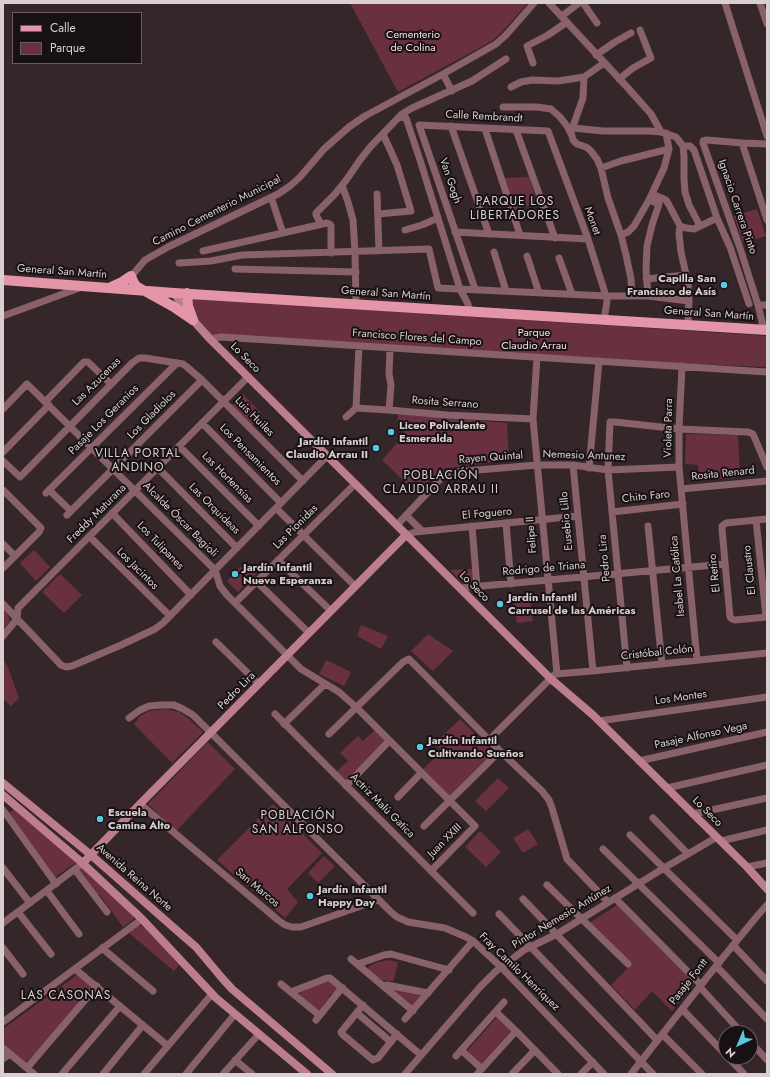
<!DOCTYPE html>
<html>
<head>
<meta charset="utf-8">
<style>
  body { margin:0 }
  #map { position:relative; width:770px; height:1077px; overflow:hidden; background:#352629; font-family:Jost,sans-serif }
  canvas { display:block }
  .frame { position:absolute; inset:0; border:4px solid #d9cfd1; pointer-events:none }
  .legend { position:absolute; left:12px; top:12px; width:130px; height:52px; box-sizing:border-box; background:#181113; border:1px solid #655d5f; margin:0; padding:5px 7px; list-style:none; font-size:12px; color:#d9cfd1 }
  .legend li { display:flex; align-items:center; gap:8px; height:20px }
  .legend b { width:20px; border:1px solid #655d5f }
  .north { position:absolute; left:718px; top:1025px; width:40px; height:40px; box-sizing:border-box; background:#181113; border:1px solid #655d5f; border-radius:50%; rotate:224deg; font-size:11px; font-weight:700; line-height:16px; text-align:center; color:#d9cfd1 }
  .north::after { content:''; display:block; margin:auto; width:14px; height:18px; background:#57c9e2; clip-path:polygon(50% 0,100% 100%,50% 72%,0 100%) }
</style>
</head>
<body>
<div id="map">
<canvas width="770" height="1077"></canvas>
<div class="frame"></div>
<ul class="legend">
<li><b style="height:5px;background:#e595a8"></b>Calle</li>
<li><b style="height:11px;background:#693140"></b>Parque</li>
</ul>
<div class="north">N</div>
</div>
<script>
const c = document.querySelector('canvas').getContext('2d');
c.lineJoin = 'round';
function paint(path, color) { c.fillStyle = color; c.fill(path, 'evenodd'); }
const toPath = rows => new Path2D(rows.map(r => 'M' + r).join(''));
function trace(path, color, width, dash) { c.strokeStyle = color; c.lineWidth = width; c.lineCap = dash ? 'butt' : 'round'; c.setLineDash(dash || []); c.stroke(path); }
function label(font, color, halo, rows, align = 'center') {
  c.font = font + ' Jost,sans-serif'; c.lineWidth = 4; c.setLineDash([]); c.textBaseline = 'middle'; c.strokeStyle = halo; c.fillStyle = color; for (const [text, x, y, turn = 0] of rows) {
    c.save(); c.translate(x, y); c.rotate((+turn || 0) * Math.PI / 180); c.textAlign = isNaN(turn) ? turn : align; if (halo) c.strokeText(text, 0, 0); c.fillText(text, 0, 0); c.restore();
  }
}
paint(toPath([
  [350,3,528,3,502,32,492,41,398,92],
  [529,177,537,203,514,210,503,178],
  [757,209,766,236,743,243,734,216],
  [192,298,767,336,767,367,547,358,213,335,207,333,193,312,189,299],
  [243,394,263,415,251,426,231,406],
  [398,414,507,423,509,460,442,469,416,493,382,460,405,434,397,426],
  [686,434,738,435,740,477,699,481,698,465,685,464],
  [34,550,50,567,36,581,20,563],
  [245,563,256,574,238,592,227,581],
  [472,569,475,583,463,584,450,570],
  [60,574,82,595,64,613,42,592],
  [529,594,533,621,517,623,513,596],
  [3,610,8,615,10,621,3,630],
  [361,625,388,636,381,649,357,636],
  [428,634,453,651,433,671,411,651],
  [3,659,8,667,19,698,11,706,3,699],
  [326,660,351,672,344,686,319,674],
  [165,709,179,712,189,719,203,732,172,763,134,724,140,716,149,711],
  [460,719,494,753,450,797,423,769,442,751,435,743],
  [375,730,386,742,346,782,336,772,348,761,340,753,358,736,363,741],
  [208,742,235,769,176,831,148,804],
  [498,778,509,788,486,811,475,801],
  [273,804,322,853,287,889,298,902,285,918,217,860],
  [14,809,77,862,55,877,9,813],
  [528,829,538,844,523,853,513,838],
  [480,831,501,852,486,867,465,847],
  [324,856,335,866,318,883,308,873],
  [81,868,83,868,133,915,134,917,133,920,123,927,100,895,97,895,77,870],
  [617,905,691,980,693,985,672,1011,652,991,635,1010,611,985,632,964,589,923],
  [138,926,142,926,146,928,179,965,174,971,129,933],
  [389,960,398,962,394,980,392,981,382,980,370,971,368,968,371,965,378,962],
  [77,975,94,989,26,1063,3,1043,3,1029],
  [326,982,329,982,338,989,335,993,331,994,320,1009,318,1010,299,995,301,992],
  [390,989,421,994,422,996,412,1008],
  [498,1016,512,1029,481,1064,467,1051]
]), '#693140');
trace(toPath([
  [549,3,627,87,651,114,661,132],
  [583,3,597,23],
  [725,3,767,136],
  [760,3,767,24],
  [562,16,579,3],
  [596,55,615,42,631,33],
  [533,63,527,46,548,35,567,22],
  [443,74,452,91],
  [584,77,583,98,571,132,573,140,577,144,586,147,590,150,597,159,601,168,608,198,621,235,626,255,631,279,632,296],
  [619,79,633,68,651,58,640,30],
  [511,87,521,82,532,80,558,81,584,77,604,63],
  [503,107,537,107,551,109,560,117,567,126,571,134],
  [399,117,406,118,420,160,460,289,468,304,470,312],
  [451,126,489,234],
  [573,128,603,131,649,131,661,132,676,137,683,146,690,146,694,150,717,218,730,247,749,304],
  [485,129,520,235],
  [516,130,555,238],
  [742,143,767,220],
  [683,146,684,156,684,179,685,192,689,205,700,226],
  [601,168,621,161,669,149],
  [342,185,348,202,353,220,355,252,356,304],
  [377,194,379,251],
  [652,194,666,200,669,205,680,226,686,228,694,229,717,218],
  [271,197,283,233],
  [378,214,411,211,397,165,383,134],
  [321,224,316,215,316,213,335,194,347,179,360,160,371,146,402,114,412,108,472,81,506,59],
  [680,226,679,234,681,252,688,283,689,301,688,325],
  [405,230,422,225,438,218],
  [455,232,588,239],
  [621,235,628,232,634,226,649,200,664,168,669,149,666,133],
  [203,251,327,223,330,224,331,226,331,253],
  [494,252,506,291],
  [527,256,539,293],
  [559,258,572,294],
  [179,263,211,261,242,255,429,249,438,288,606,296,648,296,689,301],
  [235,269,356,272],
  [129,279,145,260,168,247,278,194,290,186,300,177,324,149,349,127,365,116,443,74,496,44,506,35,534,3],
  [646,279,686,275],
  [475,289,419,125,548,131,588,239,606,296,607,301,604,320],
  [648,296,646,269,647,246,652,225,659,204,649,200],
  [758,305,767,305],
  [3,316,82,287],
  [764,330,758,305,740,248,703,143,703,141,707,140,742,143,767,144],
  [210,339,221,337,767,372],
  [537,357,533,419,557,674],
  [682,366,679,429,679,467,697,660],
  [45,402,84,362,88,362,111,384],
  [356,408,389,410,447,415,533,419],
  [3,409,27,384,215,570,220,586,227,595,301,669,339,692,356,707,475,826,431,871],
  [389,410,391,385,389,374,390,348],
  [346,417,356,408,359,346],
  [202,423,281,503],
  [179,446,259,526],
  [3,452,49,405],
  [3,461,20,477,132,363,139,358,145,358,177,363,183,364,187,367,202,380,303,481],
  [573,465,593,671],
  [158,468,237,548],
  [589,468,599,361],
  [681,489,767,481],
  [3,490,41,528,39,532,3,568],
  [49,490,71,511],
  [46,493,177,363],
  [276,508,355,586],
  [612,512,683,504],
  [112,513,191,595],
  [67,515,202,380],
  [406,515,422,531],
  [767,519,726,523,722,526,722,529,730,617,732,619,735,620,767,617],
  [756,520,766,617],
  [506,523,511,584],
  [397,525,444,475,454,472,537,465,573,465,608,470,679,467],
  [472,526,477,587],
  [648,526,662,664],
  [406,535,415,532,578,516],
  [90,537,170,616],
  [3,544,15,556],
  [278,560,331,611],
  [256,581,309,633],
  [460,588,725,564],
  [235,603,355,484],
  [3,604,61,665,66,667,72,666,121,645,155,629,163,623,327,456],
  [3,636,17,619,18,608,248,377],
  [216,642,259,684],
  [627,668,608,470,610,422,615,422,679,429,748,432,753,434,767,467],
  [275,714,473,913],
  [129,718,140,710,149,706,161,705,174,705,183,709,193,715,392,913,397,917,408,922,445,928,466,937,473,941,502,968,604,1074],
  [599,721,767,697],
  [284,724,325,684],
  [329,734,403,662,409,659,500,751,542,791,549,800,552,808,567,859,608,902],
  [489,740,555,674,593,671,767,653],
  [639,761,767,732],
  [346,786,389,741],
  [667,788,767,765],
  [398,797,421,773],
  [140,804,278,920,285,925,292,927,301,927,378,900],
  [3,810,56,884],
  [693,814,767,798],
  [653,818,688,854],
  [424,826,500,751],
  [630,835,737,940],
  [721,841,767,830],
  [603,849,719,963],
  [747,867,767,863],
  [3,868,30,903],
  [75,870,107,912],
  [547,885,628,964],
  [47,891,79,934],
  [615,898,701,985],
  [523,899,657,1040],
  [18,912,51,954],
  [499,914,653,1074],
  [3,923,83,863],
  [733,945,767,981],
  [3,948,23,974],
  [102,948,153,991],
  [351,959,413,1011],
  [358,964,384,955,391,954,449,970],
  [716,966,767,1019],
  [75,969,168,1046],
  [281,984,319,1015],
  [383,986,387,985,428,993],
  [700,987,742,1033],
  [291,992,327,978,330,978,421,1055],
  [363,1005,341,1032,342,1034,373,1060,378,1058,397,1034],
  [682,1009,726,1055],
  [496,1012,516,1031,558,1074],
  [357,1013,391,1042],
  [405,1019,473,941],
  [316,1020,341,989,343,988],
  [3,1022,142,919],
  [662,1034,702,1074],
  [750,1041,767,1060],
  [3,1048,34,1074],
  [461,1050,482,1069],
  [456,1056,504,1002],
  [728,1057,744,1074],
  [3,1059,10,1054],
  [235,1060,252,1074],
  [27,1068,97,986],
  [62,1074,120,1006],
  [103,1074,143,1025],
  [144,1074,212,994],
  [186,1074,235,1014],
  [223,1074,259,1034],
  [405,1074,480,987,495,972,524,950,557,934,664,868,717,837],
  [477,1074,516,1031],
  [512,1074,535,1050],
  [581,1074,593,1062],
  [631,1074,716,966,758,915,767,905]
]), '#886169', 7);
trace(toPath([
  [174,293,193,320,210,339,551,679,593,715,747,867,767,889],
  [3,783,91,855,181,934,196,947,222,978,232,989,332,1074],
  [3,795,79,860,142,919,216,998,307,1074],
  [83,863,140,804,406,535]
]), '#bc7e8d', 8);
trace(toPath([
  [3,280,174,293,767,330],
  [111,287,122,282,131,276,133,281,136,286,143,290,174,307,193,320],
  [187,293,188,306,193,320]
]), '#e595a8', 10);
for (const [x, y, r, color] of [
  [724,285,4,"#57c9e2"],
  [391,432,4,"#57c9e2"],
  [376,448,4,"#57c9e2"],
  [235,574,4,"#57c9e2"],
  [500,604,4,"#57c9e2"],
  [420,747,4,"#57c9e2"],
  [100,819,4,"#57c9e2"],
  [310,896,4,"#57c9e2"]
]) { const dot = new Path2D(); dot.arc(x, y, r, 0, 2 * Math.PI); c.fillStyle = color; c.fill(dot); trace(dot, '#181113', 1.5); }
label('11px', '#f6dce1', '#181113', [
  ["Cementerio",413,35],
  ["de Colina",413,48],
  ["Parque",534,333],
  ["Claudio Arrau",534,346]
]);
label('11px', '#d9cfd1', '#181113', [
  ["Calle Rembrandt",484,117,3],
  ["Van Gogh",450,181,71],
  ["Ignacio Carrera Pinto",737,207,71],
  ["Camino Cementerio Municipal",217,211,-27],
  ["Monet",592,221,70],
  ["General San Martín",62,272,4],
  ["General San Martín",386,294,4],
  ["General San Martín",709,314,4],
  ["Francisco Flores del Campo",417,338,4],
  ["Lo Seco",245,358,45],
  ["Las Azucenas",97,382,-45],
  ["Rosita Serrano",445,403,4],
  ["Los Gladiolos",152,415,-45],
  ["Luis Huiles",254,417,45],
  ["Pasaje Los Geranios",104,420,-45],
  ["Violeta Parra",669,428,-89],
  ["Los Pensamientos",250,455,45],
  ["Nemesio Antunez",584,456,2],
  ["Rayen Quintal",491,458,-4],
  ["Rosita Renard",723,474,-6],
  ["Las Hortensias",227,478,45],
  ["Chito Faro",646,497,-6],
  ["Las Orquídeas",214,509,45],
  ["Freddy Maturana",97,514,-45],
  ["El Foguero",487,514,-5],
  ["Alcalde Óscar Bagioli",180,520,45],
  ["Eusebio Lillo",567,521,-95],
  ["Las Pionidas",296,527,-45],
  ["Felipe II",532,535,-95],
  ["Los Tulipanes",160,546,46],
  ["Pedro Lira",605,558,-95],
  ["Los Jacintos",137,569,45],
  ["Rodrigo de Triana",544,569,-5],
  ["El Claustro",750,570,-96],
  ["El Retiro",715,573,-96],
  ["Isabel La Católica",678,576,-95],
  ["Lo Seco",474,587,45],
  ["Cristóbal Colón",657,653,-6],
  ["Pedro Lira",237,691,-45],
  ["Los Montes",681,698,-8],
  ["Pasaje Alfonso Vega",701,736,-12],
  ["Actriz Malú Gatica",382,806,45],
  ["Lo Seco",707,812,45],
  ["Juan XXIII",445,841,-45],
  ["Avenida Reina Norte",134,878,41],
  ["San Marcos",257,888,40],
  ["Pintor Nemesio Antúnez",562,917,-31],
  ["Fray Camilo Henríquez",519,972,44],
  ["Pasaje Fontt",689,982,-52]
]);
label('bold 11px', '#d9cfd1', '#181113', [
  ["Capilla San",716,279,"right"],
  ["Francisco de Asís",716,292,"right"],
  ["Liceo Polivalente",399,426],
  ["Esmeralda",399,439],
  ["Jardín Infantil",368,442,"right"],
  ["Claudio Arrau II",368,455,"right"],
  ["Jardín Infantil",243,568],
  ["Nueva Esperanza",243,581],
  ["Jardín Infantil",508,598],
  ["Carrusel de las Américas",508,611],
  ["Jardín Infantil",428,741],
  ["Cultivando Sueños",428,754],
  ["Escuela",108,813],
  ["Camina Alto",108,826],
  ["Jardín Infantil",318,890],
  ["Happy Day",318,903]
], 'left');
c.letterSpacing = '1px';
label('12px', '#d9cfd1', '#181113', [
  ["PARQUE LOS",515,202],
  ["LIBERTADORES",515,216],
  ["VILLA PORTAL",138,454],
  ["ANDINO",138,468],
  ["POBLACIÓN",441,476],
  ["CLAUDIO ARRAU II",441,490],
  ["POBLACIÓN",298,816],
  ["SAN ALFONSO",298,830],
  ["LAS CASONAS",66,996]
]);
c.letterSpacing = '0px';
</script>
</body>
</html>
